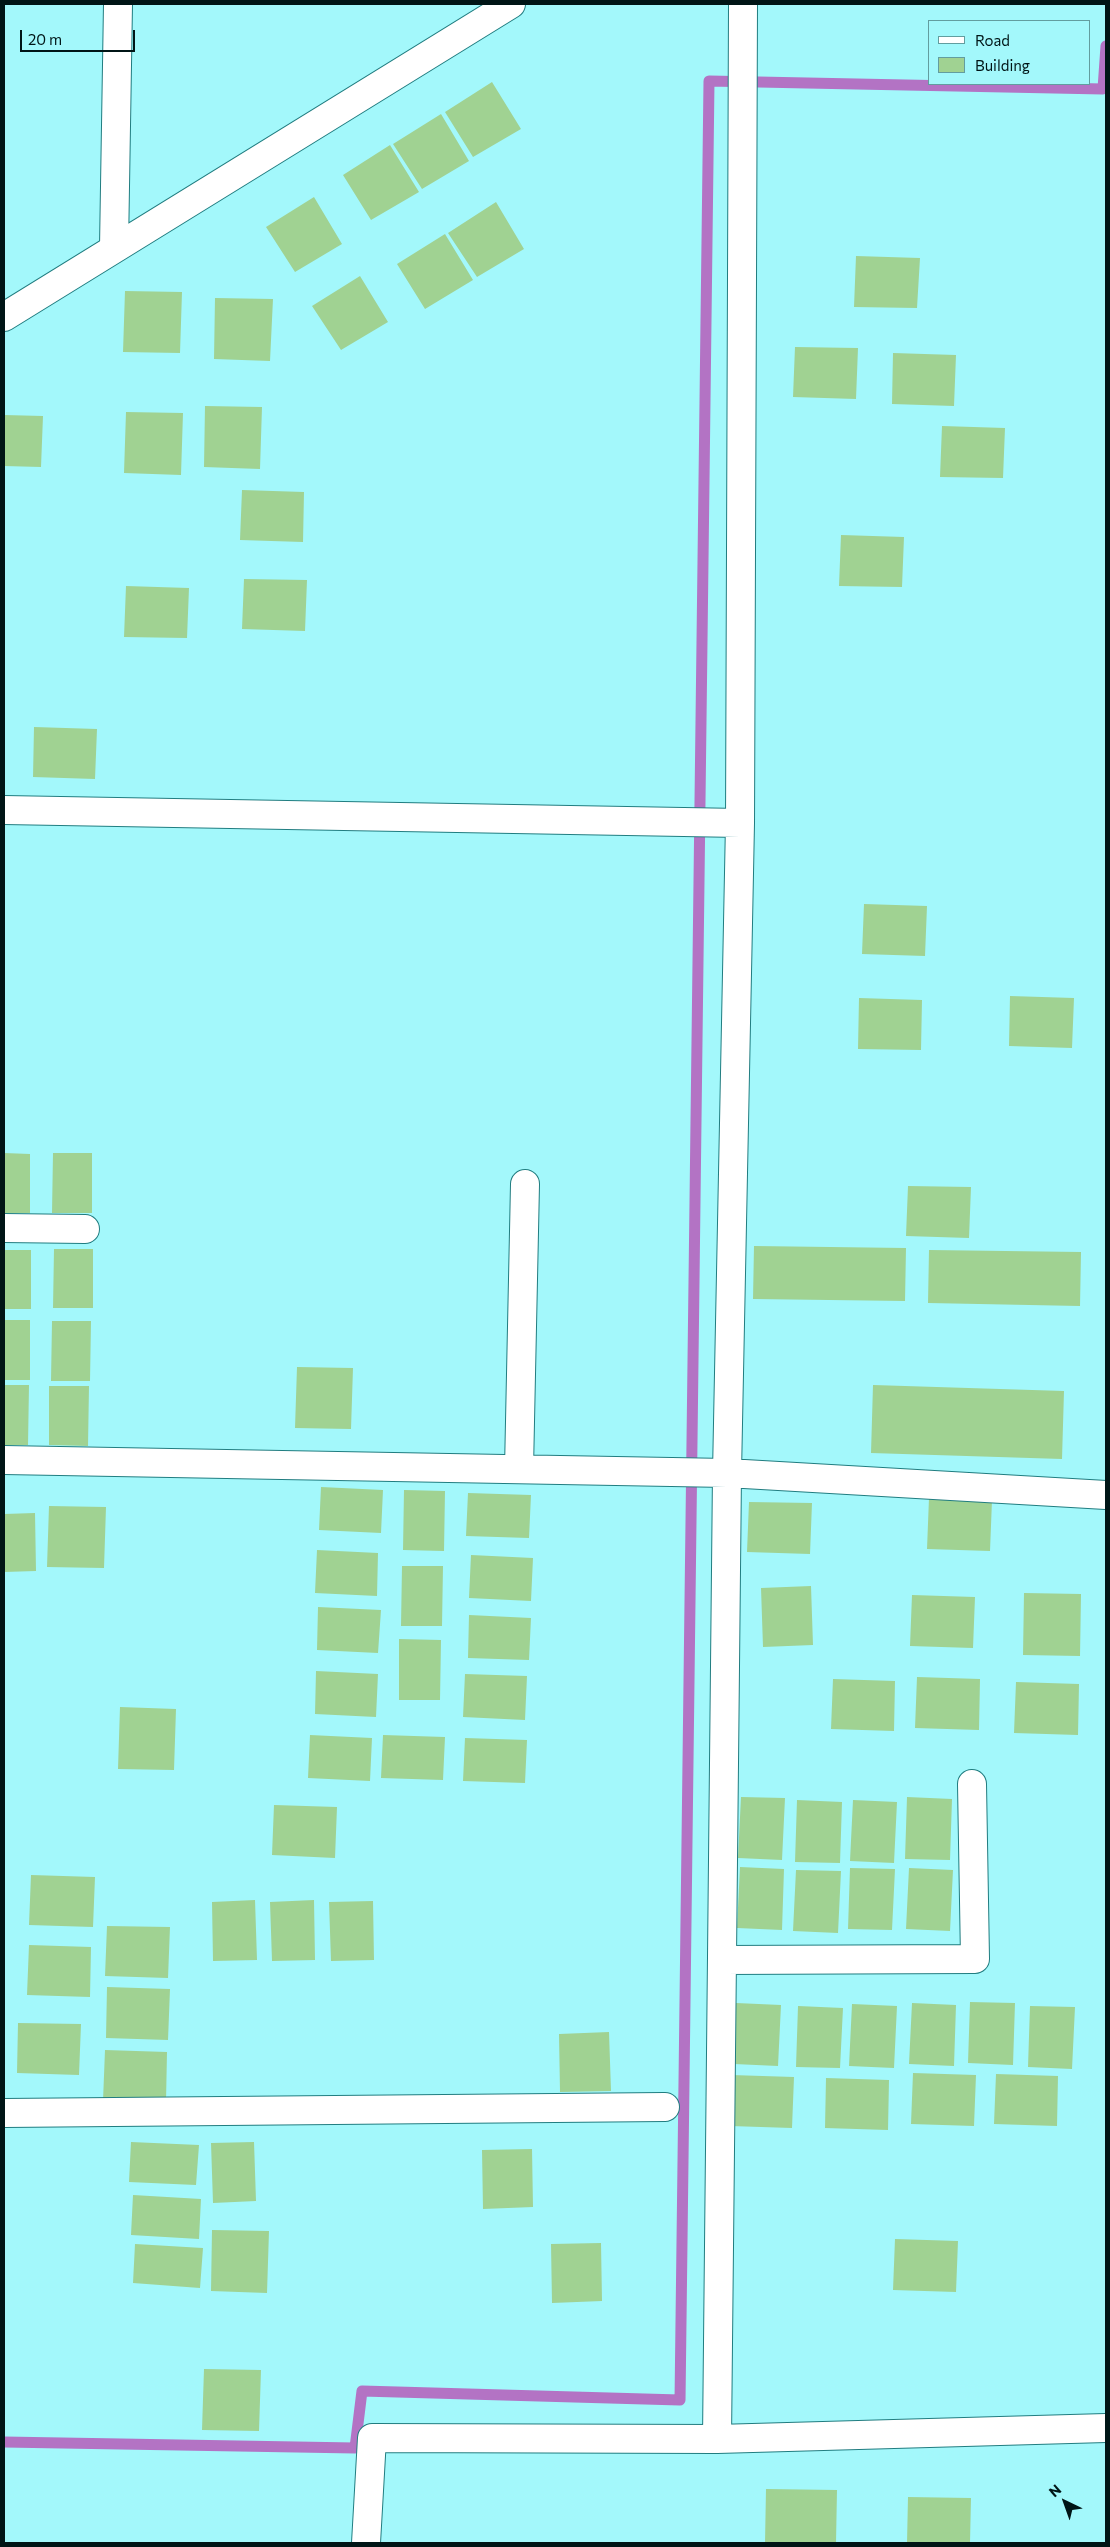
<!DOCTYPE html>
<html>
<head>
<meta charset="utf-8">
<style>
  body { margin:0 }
  #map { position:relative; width:1110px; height:2547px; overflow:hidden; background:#a3f8fb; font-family:Commissioner,sans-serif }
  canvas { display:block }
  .frame { position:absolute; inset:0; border:5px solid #001516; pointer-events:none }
  .legend { position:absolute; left:928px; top:20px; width:162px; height:65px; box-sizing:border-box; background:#a3f8fb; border:1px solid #629d9f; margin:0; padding:6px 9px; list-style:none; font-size:15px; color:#001516 }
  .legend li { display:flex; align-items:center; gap:10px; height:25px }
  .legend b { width:25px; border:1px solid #629d9f }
  .north { position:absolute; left:1040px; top:2477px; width:50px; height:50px; -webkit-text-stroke:4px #a3f8fb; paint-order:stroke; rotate:318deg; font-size:14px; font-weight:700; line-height:20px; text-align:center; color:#001516 }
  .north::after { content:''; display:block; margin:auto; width:18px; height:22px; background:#001516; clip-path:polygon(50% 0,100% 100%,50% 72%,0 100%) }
  .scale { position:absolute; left:20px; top:30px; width:115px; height:22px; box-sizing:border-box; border:2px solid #001516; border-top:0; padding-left:6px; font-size:15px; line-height:18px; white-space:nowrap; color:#001516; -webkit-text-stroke:4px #a3f8fb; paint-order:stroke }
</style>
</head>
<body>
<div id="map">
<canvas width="1110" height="2547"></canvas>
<div class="frame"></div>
<ul class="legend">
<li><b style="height:6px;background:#fff"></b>Road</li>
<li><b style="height:14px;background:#a0d292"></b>Building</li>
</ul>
<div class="north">N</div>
<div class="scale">20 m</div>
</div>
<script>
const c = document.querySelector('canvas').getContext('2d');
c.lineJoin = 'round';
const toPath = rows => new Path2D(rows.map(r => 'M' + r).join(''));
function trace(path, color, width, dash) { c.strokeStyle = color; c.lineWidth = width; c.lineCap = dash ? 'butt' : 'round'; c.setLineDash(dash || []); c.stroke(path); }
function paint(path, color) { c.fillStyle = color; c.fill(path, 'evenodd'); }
trace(toPath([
  [4,2442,355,2448,362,2391,680,2400,709,81,1103,89,1106,46]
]), '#b373c4', 11);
paint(toPath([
  [492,82,521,129,473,157,445,112],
  [441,114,469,161,422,189,393,144],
  [390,145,419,192,371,220,343,175],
  [314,197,342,244,295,272,266,227],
  [496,202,524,249,477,277,448,233],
  [445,234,473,280,425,309,397,264],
  [856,256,920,258,917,308,854,307],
  [360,276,388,322,341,350,312,306],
  [125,291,182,292,180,353,123,352],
  [215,298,273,299,270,361,214,359],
  [795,347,858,348,856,399,793,397],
  [893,353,956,355,954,406,892,404],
  [205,406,262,407,260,469,204,467],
  [126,412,183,413,181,475,124,473],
  [4,415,43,416,41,467,4,466],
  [942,426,1005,428,1003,478,940,477],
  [242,490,304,492,303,542,240,540],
  [841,535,904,537,902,587,839,586],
  [244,579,307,580,305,631,242,629],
  [126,586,189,588,187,638,124,637],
  [34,727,97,729,95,779,33,777],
  [864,904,927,906,925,956,862,954],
  [1010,996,1074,998,1072,1048,1009,1046],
  [859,998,922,1000,921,1050,858,1049],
  [4,1153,30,1154,30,1213,4,1213],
  [53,1153,92,1153,92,1213,52,1213],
  [908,1186,971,1187,969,1238,906,1236],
  [754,1246,906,1248,905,1301,753,1299],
  [54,1249,93,1249,93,1308,53,1308],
  [4,1250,31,1250,31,1309,4,1309],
  [929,1250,1081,1252,1080,1306,928,1303],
  [4,1320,30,1320,30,1380,4,1380],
  [52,1321,91,1321,90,1381,51,1381],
  [297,1367,353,1368,351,1429,295,1428],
  [4,1385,29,1385,28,1445,4,1445],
  [873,1385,1064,1391,1062,1459,871,1453],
  [49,1386,89,1386,88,1446,49,1445],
  [321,1487,383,1490,381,1533,319,1530],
  [404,1490,445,1491,444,1551,403,1550],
  [468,1493,531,1495,529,1538,466,1536],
  [929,1498,992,1500,990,1551,927,1549],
  [749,1502,812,1503,810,1554,747,1552],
  [49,1506,106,1507,104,1568,47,1567],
  [35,1513,36,1571,4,1572,4,1514],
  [317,1550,378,1553,377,1596,315,1593],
  [471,1555,533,1558,531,1601,469,1598],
  [402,1566,443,1566,442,1626,401,1626],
  [811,1586,813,1645,763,1647,761,1588],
  [1024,1593,1081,1594,1080,1656,1023,1655],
  [912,1595,975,1597,973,1648,910,1646],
  [318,1607,381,1610,378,1653,317,1650],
  [469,1615,531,1618,529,1660,468,1658],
  [399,1639,441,1640,440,1700,399,1700],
  [316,1671,378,1674,376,1717,315,1714],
  [465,1674,527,1676,525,1720,463,1717],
  [917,1677,980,1679,979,1730,915,1728],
  [833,1679,895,1681,894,1731,831,1729],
  [1016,1682,1079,1684,1078,1735,1014,1733],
  [120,1707,176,1709,174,1770,118,1769],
  [310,1735,372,1738,370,1781,308,1778],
  [383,1735,445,1737,443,1780,381,1778],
  [465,1738,527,1740,525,1783,463,1781],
  [741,1797,785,1798,782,1860,738,1858],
  [907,1797,952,1799,950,1860,905,1859],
  [797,1800,842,1802,840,1863,795,1862],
  [853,1800,897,1802,894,1863,850,1861],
  [274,1805,337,1807,335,1858,272,1855],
  [740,1867,784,1869,782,1930,737,1928],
  [850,1868,895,1869,892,1930,848,1929],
  [909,1868,953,1870,950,1931,906,1929],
  [796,1870,841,1871,838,1933,793,1931],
  [31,1875,95,1877,93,1927,29,1925],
  [255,1900,257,1960,213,1961,212,1902],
  [314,1900,315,1960,272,1961,270,1902],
  [373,1901,374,1960,331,1961,329,1902],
  [107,1926,170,1927,168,1978,105,1976],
  [29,1945,91,1947,90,1997,27,1995],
  [107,1987,170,1989,168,2040,106,2038],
  [970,2002,1015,2003,1013,2065,968,2063],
  [736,2003,781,2005,778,2066,734,2064],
  [912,2003,956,2005,954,2066,909,2064],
  [852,2004,897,2006,894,2068,849,2066],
  [798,2006,843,2008,840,2068,796,2067],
  [1030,2006,1075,2007,1072,2069,1028,2067],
  [18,2023,81,2024,79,2075,17,2073],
  [609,2032,611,2091,560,2092,559,2034],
  [105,2050,167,2052,166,2102,103,2101],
  [913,2073,976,2075,974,2126,911,2124],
  [996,2074,1058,2076,1057,2126,994,2124],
  [731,2075,794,2077,792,2128,730,2126],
  [826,2078,889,2080,888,2130,825,2128],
  [131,2142,199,2145,196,2185,129,2182],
  [254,2142,256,2201,213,2203,211,2143],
  [532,2149,533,2207,483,2209,482,2150],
  [133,2195,201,2199,199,2239,131,2235],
  [212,2230,269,2231,267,2293,211,2291],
  [895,2239,958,2241,956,2292,893,2290],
  [601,2243,602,2301,552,2303,551,2244],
  [135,2244,203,2248,200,2288,133,2283],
  [204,2369,261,2370,259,2431,202,2430],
  [766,2489,837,2490,836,2543,765,2543],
  [908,2497,971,2498,970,2543,907,2543]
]), '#a0d292');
const street = toPath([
  [114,247,118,4],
  [4,317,511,4],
  [4,810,740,823],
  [4,1228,85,1229],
  [4,1460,727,1473,1106,1495],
  [519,1469,525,1184],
  [722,1960,975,1959,972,1784],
  [4,2113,665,2107],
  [717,2439,727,1473,740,823,743,4],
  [366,2543,372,2438,717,2439,1106,2428]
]);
trace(street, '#217d80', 30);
trace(street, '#fff', 28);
</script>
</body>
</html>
